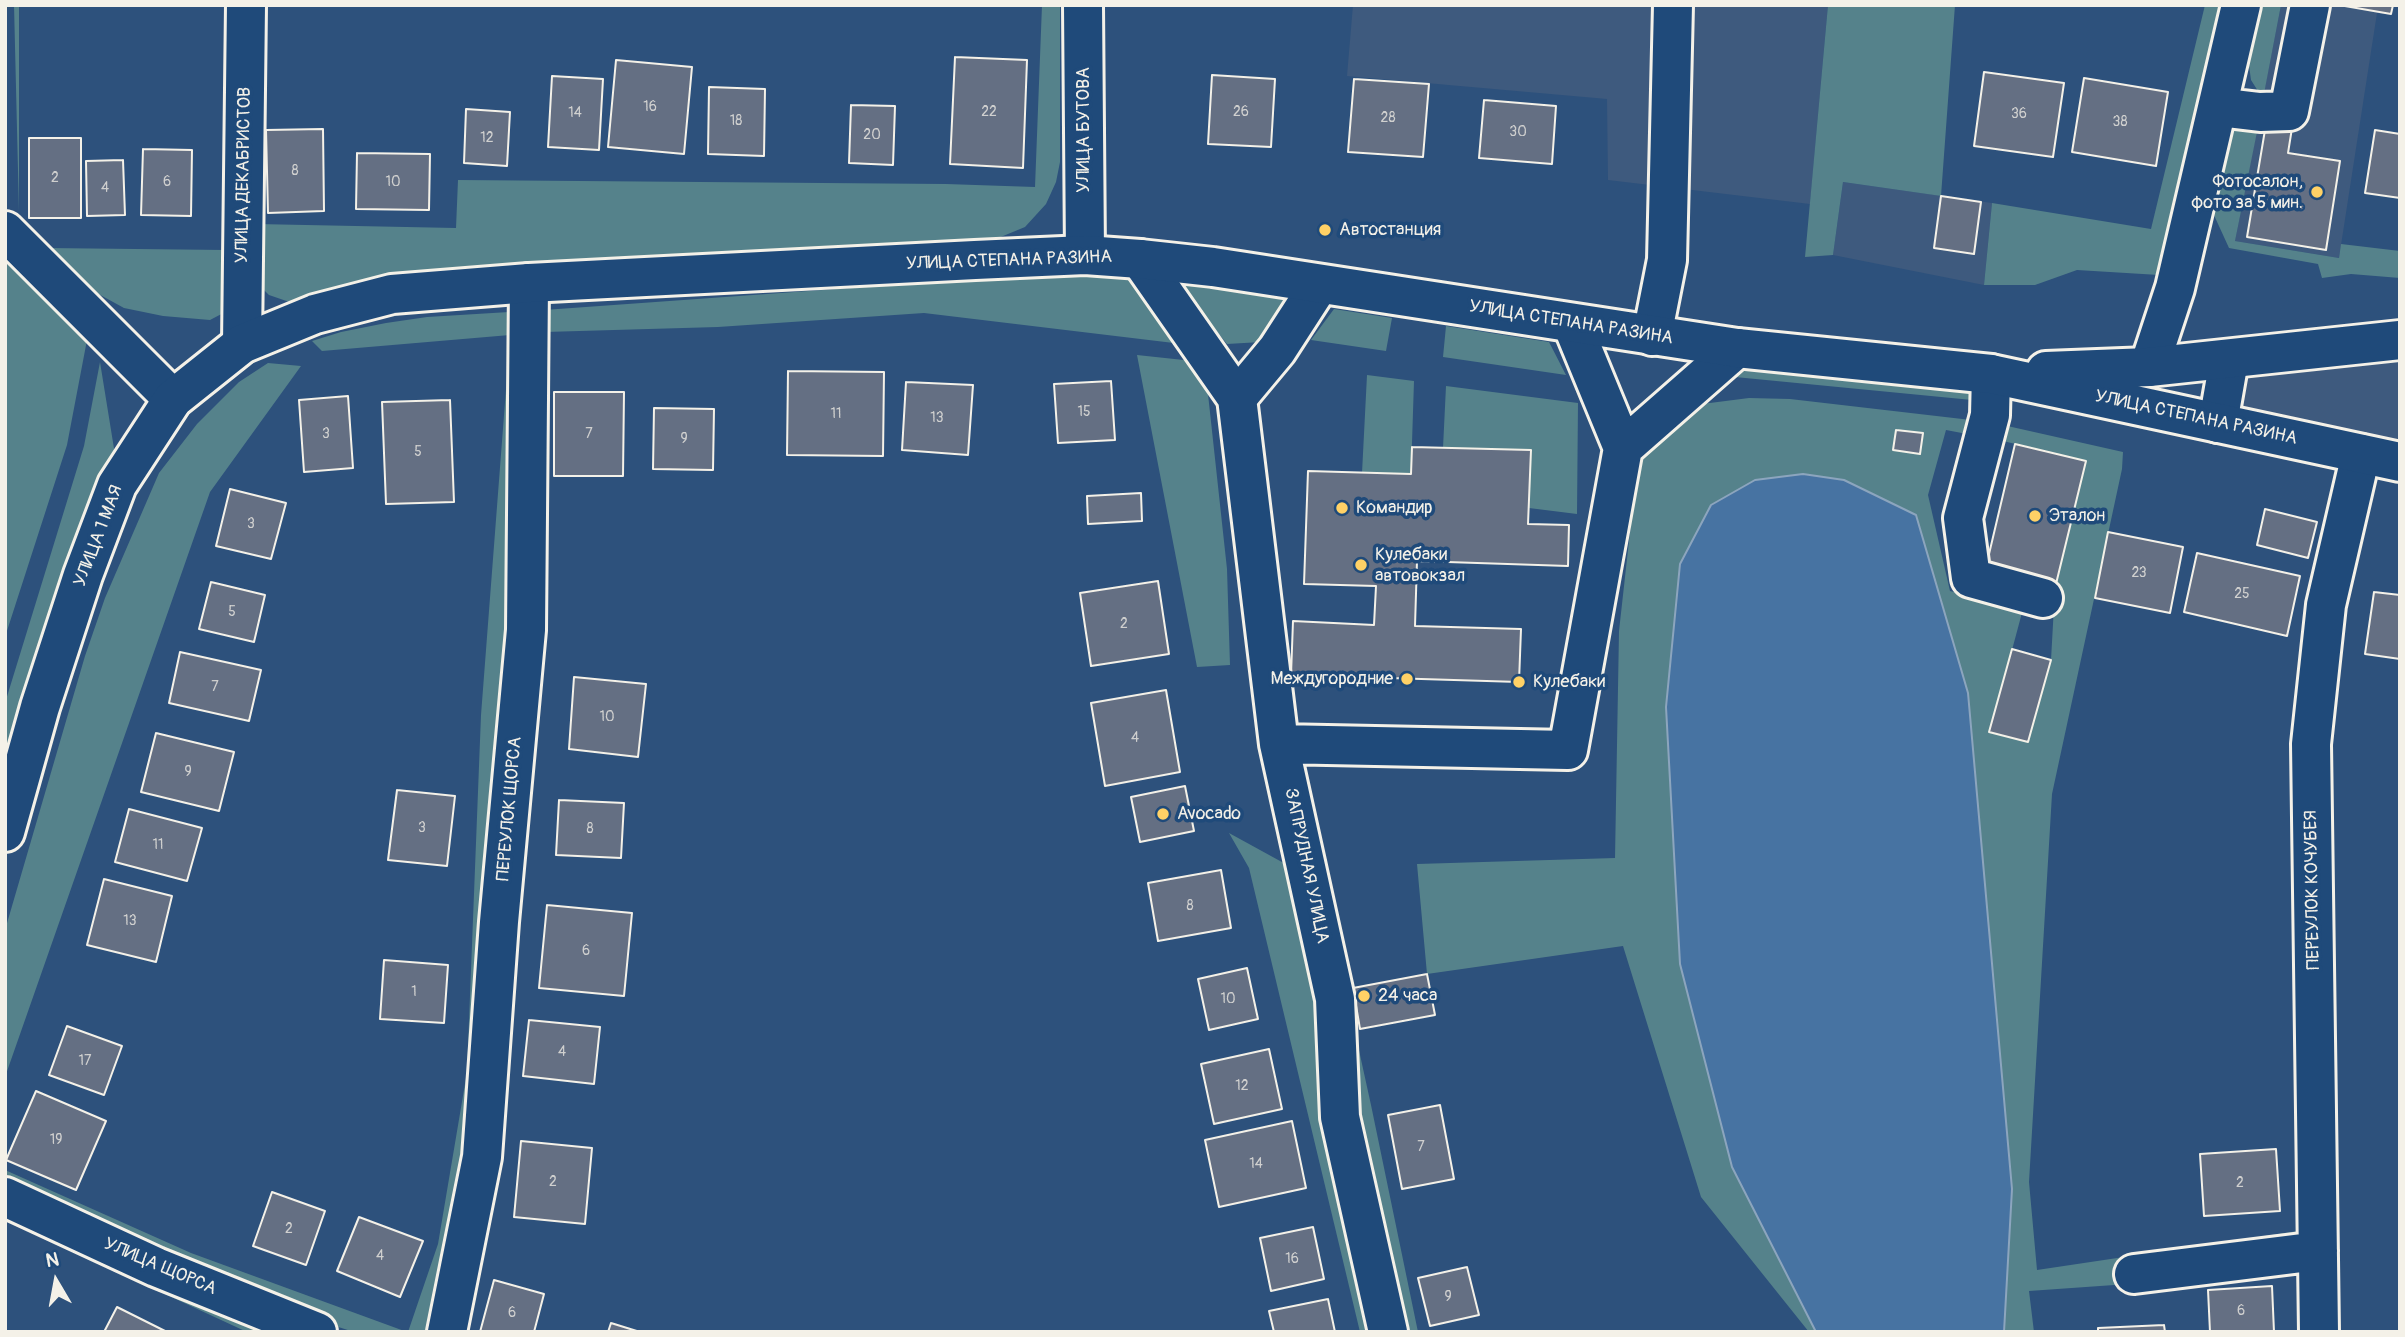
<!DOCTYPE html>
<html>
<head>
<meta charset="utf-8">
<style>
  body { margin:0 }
  #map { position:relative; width:2405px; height:1337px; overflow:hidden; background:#2d517c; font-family:Pangolin,sans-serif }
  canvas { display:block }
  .frame { position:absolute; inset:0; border:7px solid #f4f1e8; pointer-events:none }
  .north { position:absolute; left:21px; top:1246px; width:70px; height:70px; -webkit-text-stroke:5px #1f4a7a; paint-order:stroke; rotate:350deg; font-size:19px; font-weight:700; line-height:28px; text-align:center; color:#f4f1e8 }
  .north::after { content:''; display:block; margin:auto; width:24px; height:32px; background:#f4f1e8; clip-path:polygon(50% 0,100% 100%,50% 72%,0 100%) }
</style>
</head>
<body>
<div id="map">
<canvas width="2405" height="1337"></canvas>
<div class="frame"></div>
<div class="north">N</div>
</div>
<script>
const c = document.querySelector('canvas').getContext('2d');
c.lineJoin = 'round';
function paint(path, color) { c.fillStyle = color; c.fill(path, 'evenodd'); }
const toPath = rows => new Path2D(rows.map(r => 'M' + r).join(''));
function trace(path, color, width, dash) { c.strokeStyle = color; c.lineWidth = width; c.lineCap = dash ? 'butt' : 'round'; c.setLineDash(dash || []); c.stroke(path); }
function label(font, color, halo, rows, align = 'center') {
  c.font = font + ' Pangolin,sans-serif'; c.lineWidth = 7; c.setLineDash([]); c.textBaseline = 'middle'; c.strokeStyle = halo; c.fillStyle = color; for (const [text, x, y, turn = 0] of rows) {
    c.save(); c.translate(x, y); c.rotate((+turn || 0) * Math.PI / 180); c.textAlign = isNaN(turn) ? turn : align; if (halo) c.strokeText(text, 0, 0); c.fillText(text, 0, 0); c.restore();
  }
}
paint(toPath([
  [1353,5,1828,5,1810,204,1608,180,1607,99,1347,76],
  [2281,5,2393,5,2391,14,2377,13,2339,258,2235,241],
  [1843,182,1992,203,1984,285,1833,255],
  [2400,362,2400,440,2236,410,2242,376]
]), '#3e5a7e');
paint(toPath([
  [14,5,19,5,19,212],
  [1042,5,1060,5,1060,162,1056,182,1046,204,1025,227,991,241,301,306,269,295,260,286,256,224,456,228,458,180,946,184,1035,187],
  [1828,5,1955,5,1941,196,1843,182,1833,255,1805,257],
  [2205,5,2226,5,2159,275,2077,270,2035,285,1984,285,1992,203,2151,229],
  [2255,5,2281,5,2263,99,2251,80,2246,44],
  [2259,122,2235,241,2339,258,2341,244,2400,251,2400,278,2351,274,2322,278,2318,264,2229,248,2213,213,2230,132],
  [46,248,226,250,231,309,210,320,163,316,124,308,93,291],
  [5,253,87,340,67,445,5,637],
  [1073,272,1106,274,1129,279,1182,344,924,313,718,327,545,332,544,310],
  [1177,283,1287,299,1261,342,1227,344],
  [1334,309,1392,318,1386,351,1311,340],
  [509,312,510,335,322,351,312,341,341,332,386,323,427,317],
  [1446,326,1549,342,1566,375,1443,357],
  [509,350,518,351,510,647,470,1154,441,1308,425,1332,408,1332,438,1244,467,1072,481,715],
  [1137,355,1193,361,1208,394,1227,569,1230,665,1197,667],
  [100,362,117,467,5,785,5,703,84,446],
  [268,363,301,366,210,492,5,1077,5,930,85,656,105,598,159,473,197,424,239,382],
  [1748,366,1973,390,1972,400,1735,377],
  [1367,375,1414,381,1411,474,1362,473],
  [1446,386,1578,403,1577,514,1529,508,1530,450,1443,448],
  [1749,398,1790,399,1971,420,1967,434,1946,430,1928,495,1950,591,2023,609,1990,732,2027,742,2051,660,2055,588,2085,461,1999,440,2003,425,2123,452,2122,469,2052,794,2029,1182,2037,1270,2298,1231,2299,1272,2029,1291,2034,1332,2004,1332,2012,1189,1985,893,1732,1167,1816,1332,1809,1332,1701,1197,1623,946,1427,974,1417,864,1615,858,1619,631,1632,514,1645,447,1702,404],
  [1229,833,1291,867,1325,997,1375,1332,1360,1332,1249,868],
  [1346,991,1371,1105,1418,1332,1402,1332,1355,1116],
  [5,1170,191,1253,407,1332,354,1332,329,1324,5,1181],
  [5,1207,290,1332,247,1332,5,1220]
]), '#55828b');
const water = toPath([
  [1803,474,1844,480,1916,515,1968,693,2012,1189,2004,1332,1816,1332,1732,1167,1680,964,1666,707,1680,564,1711,505,1755,480,1803,474]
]);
paint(water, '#4773a2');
trace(water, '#8ca5be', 2);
const building = toPath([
  [2339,5,2393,5,2391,14,2339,5],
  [955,57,1027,60,1023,168,950,164,955,57],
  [616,60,692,67,684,154,608,147,616,60],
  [1984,72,2064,83,2053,157,1974,146,1984,72],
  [1212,75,1275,79,1271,147,1208,144,1212,75],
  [552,76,603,79,599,150,548,147,552,76],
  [2084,78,2168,92,2156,166,2072,152,2084,78],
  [1354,79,1429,84,1423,157,1348,152,1354,79],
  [709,87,765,89,764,156,708,154,709,87],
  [1484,100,1556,106,1552,164,1479,158,1484,100],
  [851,105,895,106,893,165,849,163,851,105],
  [466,109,510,112,507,166,464,163,466,109],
  [2266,124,2292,128,2288,153,2340,161,2326,250,2247,237,2266,124],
  [323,129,324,211,268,213,266,130,323,129],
  [2375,130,2400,134,2400,198,2365,193,2375,130],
  [29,138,81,138,81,218,29,218,29,138],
  [143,149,192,150,191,216,141,215,143,149],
  [357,153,430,154,429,210,356,209,357,153],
  [123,160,125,215,87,216,86,161,123,160],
  [1941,196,1981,202,1974,254,1934,248,1941,196],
  [788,371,884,372,883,456,787,455,788,371],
  [1111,381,1115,440,1058,443,1054,384,1111,381],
  [906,382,973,385,968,455,902,450,906,382],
  [554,392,624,392,623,476,554,476,554,392],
  [348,396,353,468,304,472,299,400,348,396],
  [450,400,454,502,386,504,382,402,450,400],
  [654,408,714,409,713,470,653,469,654,408],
  [1896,430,1923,433,1920,454,1893,450,1896,430],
  [2015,444,2086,461,2055,588,1985,571,2015,444],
  [1412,447,1531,450,1528,524,1569,525,1568,566,1417,561,1415,626,1521,629,1519,682,1291,675,1293,621,1374,625,1376,586,1304,584,1308,471,1411,474,1412,447],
  [230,489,286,503,271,559,216,546,230,489],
  [1141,493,1142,521,1088,524,1087,496,1141,493],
  [2265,509,2317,522,2308,558,2257,545,2265,509],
  [2108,532,2183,547,2170,613,2095,598,2108,532],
  [2197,553,2300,576,2287,636,2184,612,2197,553],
  [1158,581,1169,654,1091,666,1080,593,1158,581],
  [211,582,265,595,254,642,199,629,211,582],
  [2374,592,2400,595,2400,659,2365,654,2374,592],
  [2012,649,2051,660,2028,742,1989,732,2012,649],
  [180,652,261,670,249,721,169,703,180,652],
  [574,677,646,684,638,757,569,749,574,677],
  [1166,690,1180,772,1105,786,1091,703,1166,690],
  [156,733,234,752,219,811,141,792,156,733],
  [1185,786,1194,831,1140,842,1131,797,1185,786],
  [397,790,455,796,447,866,388,860,397,790],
  [559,800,624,803,621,858,556,855,559,800],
  [129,809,202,828,187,881,115,862,129,809],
  [1221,870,1231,928,1158,941,1148,883,1221,870],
  [104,879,172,896,156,962,87,945,104,879],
  [547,905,632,913,624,996,539,988,547,905],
  [384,960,448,965,444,1023,380,1019,384,960],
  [1247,968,1258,1019,1209,1030,1198,979,1247,968],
  [1427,974,1435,1015,1360,1029,1353,988,1427,974],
  [529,1020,600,1027,594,1084,523,1076,529,1020],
  [67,1026,122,1046,104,1095,49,1075,67,1026],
  [1269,1049,1282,1109,1214,1124,1201,1064,1269,1049],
  [36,1091,106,1121,76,1190,6,1160,36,1091],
  [1440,1105,1454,1179,1402,1189,1388,1115,1440,1105],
  [1292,1121,1306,1188,1219,1207,1205,1140,1292,1121],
  [521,1141,592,1148,585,1224,514,1217,521,1141],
  [2276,1149,2280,1211,2204,1216,2200,1154,2276,1149],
  [272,1192,325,1211,306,1265,253,1246,272,1192],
  [359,1217,423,1241,400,1297,337,1271,359,1217],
  [1313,1227,1324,1279,1271,1291,1260,1238,1313,1227],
  [1467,1267,1479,1315,1430,1326,1418,1278,1467,1267],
  [494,1280,544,1294,534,1332,480,1332,494,1280],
  [2272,1286,2274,1332,2210,1332,2208,1290,2272,1286],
  [1328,1299,1335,1332,1274,1332,1269,1311,1328,1299],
  [117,1307,167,1332,104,1332,117,1307],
  [611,1323,640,1332,608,1332,611,1323],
  [2164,1325,2165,1332,2098,1332,2098,1328,2164,1325]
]);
paint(building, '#646f83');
trace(building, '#f4f1e8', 2);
const minor = toPath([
  [1083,5,1085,255],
  [2218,107,2260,112,2289,111,2310,5],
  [5,231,173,399],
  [1140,259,1237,398,1279,744,1335,999,1340,1117,1388,1332],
  [1652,336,1667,260,1673,5],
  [242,344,246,5],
  [2149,367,2175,288,2241,5],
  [1991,374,1990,415,1963,518,1971,578,2043,598],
  [1237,398,1277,350,1319,285],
  [2218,423,2229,360],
  [1623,448,1737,348],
  [1279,744,1568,750,1623,448,1572,324],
  [5,1197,156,1267,317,1332],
  [2134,1274,2318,1251],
  [447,1332,482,1157,499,922,526,630,529,283],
  [2319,1332,2311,744,2326,605,2361,454]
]);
const major = toPath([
  [2046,371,2149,367,2400,340],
  [5,832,40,707,83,575,117,485,173,399,242,344,315,314,392,294,529,283,975,260,1085,255,1140,259,1213,267,1737,348,1991,374,2400,462]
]);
trace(minor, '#f4f1e8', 44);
trace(major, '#f4f1e8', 44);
trace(minor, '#1f4a7a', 38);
trace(major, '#1f4a7a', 38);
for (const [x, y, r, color] of [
  [2317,192,7,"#ffd166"],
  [1325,230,7,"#ffd166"],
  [1342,508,7,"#ffd166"],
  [2035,516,7,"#ffd166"],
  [1361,565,7,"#ffd166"],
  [1407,679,7,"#ffd166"],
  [1519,682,7,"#ffd166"],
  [1163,814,7,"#ffd166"],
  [1364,996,7,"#ffd166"]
]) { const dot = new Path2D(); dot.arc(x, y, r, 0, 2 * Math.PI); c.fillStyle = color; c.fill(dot); trace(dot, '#1f4a7a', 2.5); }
label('14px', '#d0d0cf', null, [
  ["16",650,107],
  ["22",989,112],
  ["26",1241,112],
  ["14",575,113],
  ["36",2019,114],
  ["28",1388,118],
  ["18",736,121],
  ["38",2120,122],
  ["30",1518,132],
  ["20",872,135],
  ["12",487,138],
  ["8",295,171],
  ["2",55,178],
  ["6",167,182],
  ["10",393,182],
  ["4",105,188],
  ["15",1084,412],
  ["11",836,414],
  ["13",937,418],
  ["3",326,434],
  ["7",589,434],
  ["9",684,439],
  ["5",418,452],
  ["3",251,524],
  ["23",2139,573],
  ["25",2242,594],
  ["5",232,612],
  ["2",1124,624],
  ["7",215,687],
  ["10",607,717],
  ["4",1135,738],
  ["9",188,772],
  ["3",422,828],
  ["8",590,829],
  ["11",158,845],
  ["8",1190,906],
  ["13",130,921],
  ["6",586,951],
  ["1",414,992],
  ["10",1228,999],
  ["4",562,1052],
  ["17",85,1061],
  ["12",1242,1086],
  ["19",56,1140],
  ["7",1421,1147],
  ["14",1256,1164],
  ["2",553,1182],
  ["2",2240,1183],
  ["2",289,1229],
  ["4",380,1256],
  ["16",1292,1259],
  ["9",1448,1297],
  ["6",2241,1311],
  ["6",512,1313]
]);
label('18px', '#f4f1e8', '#1f4a7a', [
  ["УЛИЦА БУТОВА",1084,130,-90],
  ["УЛИЦА ДЕКАБРИСТОВ",244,175,-89],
  ["УЛИЦА СТЕПАНА РАЗИНА",1009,261,-2],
  ["УЛИЦА СТЕПАНА РАЗИНА",1571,323,9],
  ["УЛИЦА СТЕПАНА РАЗИНА",2196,418,12],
  ["УЛИЦА 1 МАЯ",99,536,-69],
  ["ПЕРЕУЛОК ЩОРСА",510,809,-85],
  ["ЗАПРУДНАЯ УЛИЦА",1306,866,78],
  ["ПЕРЕУЛОК КОЧУБЕЯ",2313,890,-91],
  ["УЛИЦА ЩОРСА",160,1267,23]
]);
label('18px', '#f4f1e8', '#1f4a7a', [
  ["Фотосалон,",2303,182,"right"],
  ["фото за 5 мин.",2303,203,"right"],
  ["Автостанция",1339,230],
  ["Командир",1356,508],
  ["Эталон",2049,516],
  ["Кулебаки",1375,555],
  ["автовокзал",1375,576],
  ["Междугородние",1393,679,"right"],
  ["Кулебаки",1533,682],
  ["Avocado",1177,814],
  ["24 часа",1378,996]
], 'left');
</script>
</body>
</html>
